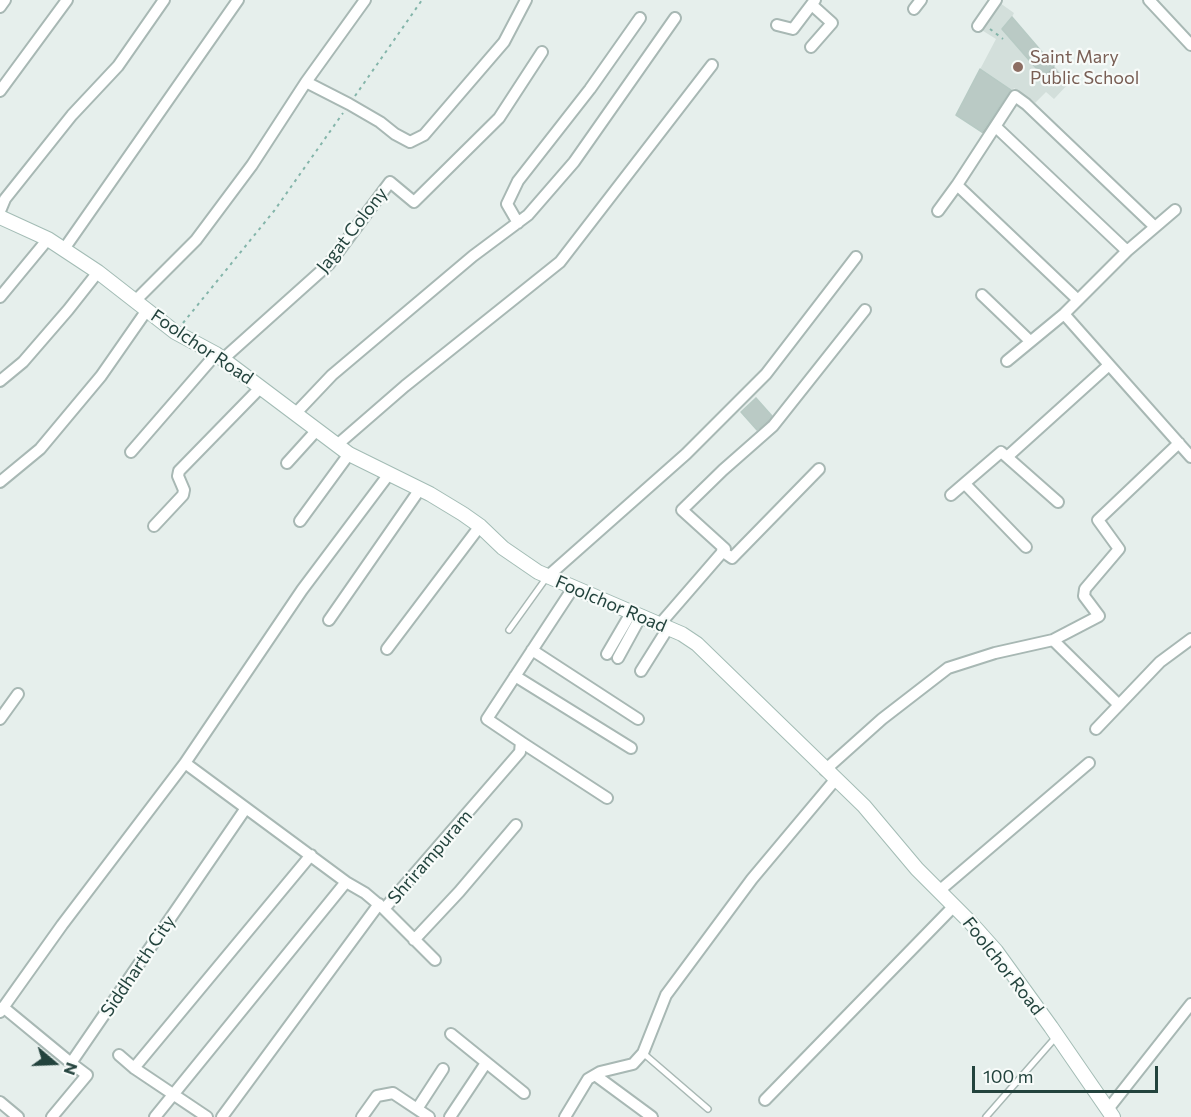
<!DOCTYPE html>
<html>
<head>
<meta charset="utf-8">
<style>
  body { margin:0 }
  #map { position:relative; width:1191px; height:1117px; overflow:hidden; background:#e6efec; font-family:Commissioner,sans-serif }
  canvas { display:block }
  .north { position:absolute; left:24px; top:1033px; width:60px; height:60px; -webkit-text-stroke:4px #f7fbf9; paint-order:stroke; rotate:109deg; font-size:16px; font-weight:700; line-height:24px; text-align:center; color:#23433d }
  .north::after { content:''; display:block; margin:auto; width:21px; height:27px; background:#23433d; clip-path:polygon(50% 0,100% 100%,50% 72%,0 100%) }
  .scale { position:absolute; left:972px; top:1066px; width:186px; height:27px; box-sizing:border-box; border:3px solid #23433d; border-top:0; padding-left:8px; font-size:18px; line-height:21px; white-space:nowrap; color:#23433d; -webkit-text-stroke:4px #f7fbf9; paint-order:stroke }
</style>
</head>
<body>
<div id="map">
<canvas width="1191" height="1117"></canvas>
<div class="north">N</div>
<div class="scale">100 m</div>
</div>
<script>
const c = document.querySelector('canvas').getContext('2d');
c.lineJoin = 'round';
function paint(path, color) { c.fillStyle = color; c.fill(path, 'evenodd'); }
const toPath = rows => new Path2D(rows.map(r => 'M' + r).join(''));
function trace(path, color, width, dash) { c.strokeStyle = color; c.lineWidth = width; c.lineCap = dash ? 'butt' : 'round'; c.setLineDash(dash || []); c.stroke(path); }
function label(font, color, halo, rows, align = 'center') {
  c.font = font + ' Commissioner,sans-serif'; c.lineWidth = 4.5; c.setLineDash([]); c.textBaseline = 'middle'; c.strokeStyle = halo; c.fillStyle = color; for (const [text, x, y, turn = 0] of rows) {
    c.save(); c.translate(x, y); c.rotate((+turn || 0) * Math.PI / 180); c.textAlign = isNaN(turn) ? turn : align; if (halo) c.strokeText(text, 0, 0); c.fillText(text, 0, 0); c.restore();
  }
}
paint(toPath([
  [1000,3,1014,13,1012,17,1069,83,1054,99,1046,92,1035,103,1014,88,985,134,956,115,996,39,980,29]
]), '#d3dfdb');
paint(toPath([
  [1018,25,1059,73,1050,82,1044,75],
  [1010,91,1017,97,989,138,957,114],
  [756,400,775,421,762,433,743,412]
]), '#0003');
const building = toPath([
  [1012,17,1054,66,1043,76,1002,29,1012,17],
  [980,69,1011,90,982,132,956,115,980,69],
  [756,398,772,416,757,430,741,412,756,398]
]);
paint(building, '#bacac5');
trace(building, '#b7cac4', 1.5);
const lane = toPath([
  [509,630,547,577],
  [643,1053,708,1109],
  [986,1117,1056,1037]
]);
const street = toPath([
  [1149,0,1191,45],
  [0,7,5,0],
  [914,9,921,0],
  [777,25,793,29,815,0],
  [978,26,996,0],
  [811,47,832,23,812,5],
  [306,82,349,104,380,122,395,134,410,142,424,135,504,42,526,0],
  [0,91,67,0],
  [996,127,1127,251],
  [957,185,1078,300],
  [0,211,5,199,72,115,118,66,164,0],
  [938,211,957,185,1015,96,1026,104,1155,227],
  [518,223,507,204,518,181,590,89,640,18],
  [64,249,238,0],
  [982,295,1030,341],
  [0,297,48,239],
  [135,301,196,240,252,165,306,82,365,0],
  [1064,314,1191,457],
  [223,359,329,264,390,182,414,202,499,118,542,52],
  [1007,361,1064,314,1127,251,1175,210],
  [0,381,23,362,68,310,98,272],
  [295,414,332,375,473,256,528,215,574,162,675,18],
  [337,445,405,386,560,262,712,65],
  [131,452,216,354],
  [1007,457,1058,502],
  [287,463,316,431],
  [0,482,40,449,101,376,147,310],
  [965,484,1026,547],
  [951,495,1001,452,1007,457,1109,365],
  [300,521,349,454],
  [154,526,183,495,184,490,178,476,179,471,261,387],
  [722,551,732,558,819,469],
  [547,577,686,454,766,374,856,257],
  [329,620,420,489],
  [660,624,725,549,682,510,723,470,773,426,865,310],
  [1053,640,1119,705],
  [387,649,480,526],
  [532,650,638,719],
  [607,654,631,613],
  [618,658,641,616],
  [641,671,668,628],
  [515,676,631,748],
  [0,719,18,694],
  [1096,729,1160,662,1191,639],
  [521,742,607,798],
  [185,763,346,882],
  [825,770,882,719,948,668,995,653,1053,640,1099,616,1084,596,1085,589,1119,549,1098,520,1179,443],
  [939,891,1089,763],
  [384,909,435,960],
  [414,940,459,892,516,825],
  [3,1007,71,1063],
  [0,1012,62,925,185,763,302,590,389,474],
  [451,1034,524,1093],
  [119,1055,134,1068,207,1117],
  [134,1068,311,855],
  [595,1075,652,1117],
  [765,1100,954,906],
  [0,1102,18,1117],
  [1109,1108,1191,1004],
  [417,1109,443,1069],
  [52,1117,87,1075,71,1063,246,808],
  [155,1117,346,882,365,893,384,909,520,752,521,742,487,719,573,588],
  [222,1117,379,904],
  [362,1117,377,1096,393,1093,429,1117],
  [450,1117,486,1063],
  [565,1117,588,1079,600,1072,633,1064,643,1053,666,995,752,879,835,780]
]);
const secondary = toPath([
  [0,217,48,239,98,272,175,332,216,354,349,454,430,494,463,514,480,526,503,548,538,572,682,634,697,644,864,806,917,869,971,923,996,951,1051,1027,1113,1117]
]);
trace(lane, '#a8b8b4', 8);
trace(street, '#a8b8b4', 14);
trace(secondary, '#a3bcb5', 16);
trace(toPath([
  [990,29,1003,39],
  [355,96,422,0],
  [183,323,274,211,343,113]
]), '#84b5aa', 2, [3, 4.5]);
trace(lane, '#fff', 5);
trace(street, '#fff', 10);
trace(secondary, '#fff', 14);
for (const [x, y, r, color] of [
  [1018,67,6,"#8d6e63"]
]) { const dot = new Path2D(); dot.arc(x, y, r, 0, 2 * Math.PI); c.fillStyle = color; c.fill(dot); trace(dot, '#f7fbf9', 2); }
label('18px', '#785e54', '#f7fbf9', [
  ["Saint Mary",1030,57],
  ["Public School",1030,78]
], 'left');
label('18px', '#23433d', '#f7fbf9', [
  ["Jagat Colony",352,230,-52],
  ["Foolchor Road",202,347,34],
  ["Foolchor Road",611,604,23],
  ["Shrirampuram",430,857,-49],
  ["Siddharth City",138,966,-56],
  ["Foolchor Road",1003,966,52]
]);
</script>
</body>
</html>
